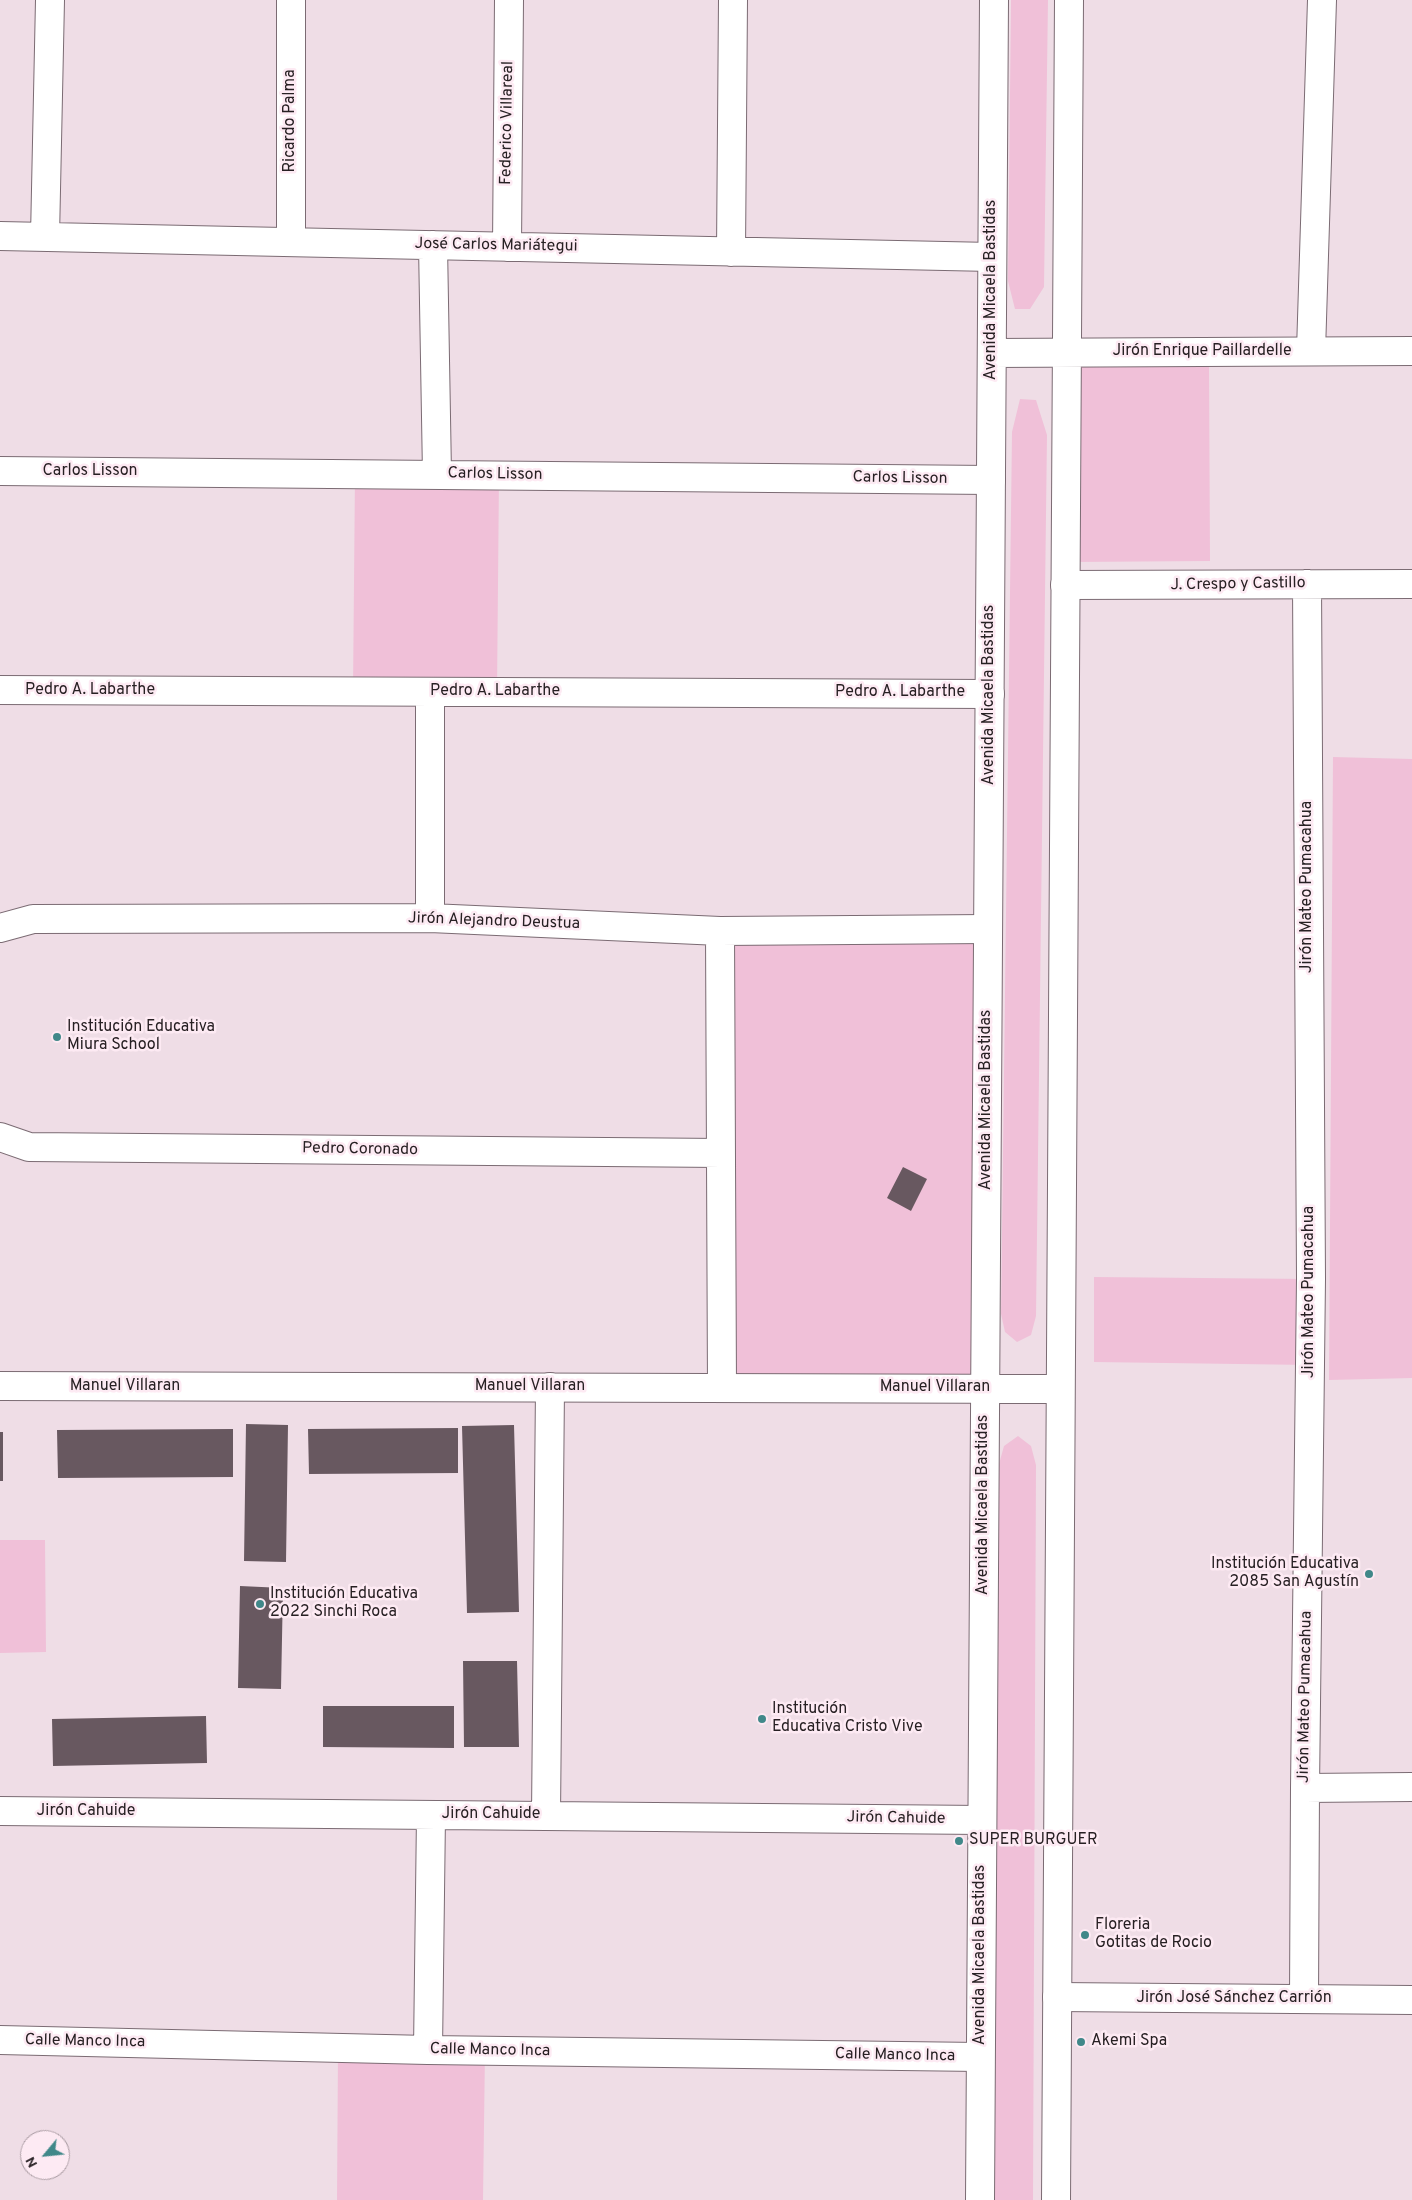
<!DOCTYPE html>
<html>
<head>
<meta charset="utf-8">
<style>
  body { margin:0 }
  #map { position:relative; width:1412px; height:2200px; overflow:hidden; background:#efdde6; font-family:Overpass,sans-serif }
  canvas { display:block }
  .north { position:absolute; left:20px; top:2130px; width:50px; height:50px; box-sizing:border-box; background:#fdeaf3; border:1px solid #a799a0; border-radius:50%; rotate:242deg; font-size:14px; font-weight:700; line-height:20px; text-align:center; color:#272023 }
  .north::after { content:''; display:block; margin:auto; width:18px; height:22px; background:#408889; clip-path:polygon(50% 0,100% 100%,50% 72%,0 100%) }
</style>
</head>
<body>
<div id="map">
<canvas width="1412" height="2200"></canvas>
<div class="north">N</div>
</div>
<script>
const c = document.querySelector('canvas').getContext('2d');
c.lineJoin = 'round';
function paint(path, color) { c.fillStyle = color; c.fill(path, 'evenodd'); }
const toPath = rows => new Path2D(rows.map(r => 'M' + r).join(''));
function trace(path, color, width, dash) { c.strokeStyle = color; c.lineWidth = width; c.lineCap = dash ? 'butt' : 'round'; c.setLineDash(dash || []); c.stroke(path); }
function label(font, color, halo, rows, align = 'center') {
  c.font = font + ' Overpass,sans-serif'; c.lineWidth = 5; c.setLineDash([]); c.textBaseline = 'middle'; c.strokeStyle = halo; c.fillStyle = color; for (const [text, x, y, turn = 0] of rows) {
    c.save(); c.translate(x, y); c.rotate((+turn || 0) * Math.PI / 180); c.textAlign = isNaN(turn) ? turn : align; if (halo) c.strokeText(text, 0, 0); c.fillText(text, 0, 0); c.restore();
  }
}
paint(toPath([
  [1011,0,1048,0,1044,287,1030,309,1015,309,1008,281],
  [1070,364,1209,364,1210,561,1072,562],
  [1020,399,1036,400,1047,435,1036,1316,1031,1335,1017,1342,1005,1332,1001,1314,1012,432],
  [355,473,499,475,497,692,353,691],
  [1333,757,1412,759,1412,1378,1329,1380],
  [988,929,985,1388,722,1388,720,931],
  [1094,1277,1311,1279,1310,1365,1094,1362],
  [1018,1436,1031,1446,1036,1465,1033,2200,994,2200,999,1464,1004,1446],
  [0,1540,45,1540,46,1652,0,1653],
  [338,2049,485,2051,483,2200,337,2200]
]), '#f0c0d8');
paint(toPath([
  [903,1167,927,1179,911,1211,887,1198],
  [246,1424,288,1425,286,1562,244,1561],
  [514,1425,519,1612,467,1613,462,1426],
  [458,1428,458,1473,309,1474,308,1429],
  [233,1429,233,1477,58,1478,57,1430],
  [0,1432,3,1432,3,1481,0,1481],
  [240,1586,283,1588,281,1689,238,1688],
  [463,1661,517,1661,519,1747,464,1747],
  [323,1706,454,1706,454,1748,323,1747],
  [206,1716,207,1763,53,1766,52,1719]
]), '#685860');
const street = toPath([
  [0,236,992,257],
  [45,237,50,0],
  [291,242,291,0],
  [433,245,437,474],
  [507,247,509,0],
  [731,252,733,0],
  [1311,351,1322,0],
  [0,471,991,480],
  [1065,585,1412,584],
  [0,690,990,694],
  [430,692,430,918],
  [0,928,33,919,430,918,720,931,988,929],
  [720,931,722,1388],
  [0,1137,29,1147,721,1153],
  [1305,1788,1412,1787],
  [0,1811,982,1820],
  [546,1816,550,1387],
  [1057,1997,1412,2000],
  [1304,1999,1305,1788,1311,1279,1307,584],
  [0,2040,428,2050,980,2057],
  [428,2050,431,1815]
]);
const secondary = toPath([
  [992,353,1412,351],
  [0,1386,1060,1389],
  [980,2200,994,0],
  [1056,2200,1069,0]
]);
trace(street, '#7b6b73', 30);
trace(secondary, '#7b6b73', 30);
trace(street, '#fff', 28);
trace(secondary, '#fff', 28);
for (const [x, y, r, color] of [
  [57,1037,5,"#408889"],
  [1369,1574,5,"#408889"],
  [260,1604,5,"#408889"],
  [762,1719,5,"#408889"],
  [959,1841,5,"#408889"],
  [1085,1935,5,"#408889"],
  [1081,2042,5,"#408889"]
]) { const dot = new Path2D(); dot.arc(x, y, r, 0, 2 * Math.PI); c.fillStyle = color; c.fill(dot); trace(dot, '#fdeaf3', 2); }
label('16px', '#272023', '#fdeaf3', [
  ["Ricardo Palma",291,121,-90],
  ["Federico Villareal",508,123,-89],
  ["José Carlos Mariátegui",496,246,1],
  ["Avenida Micaela Bastidas",992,290,-90],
  ["Jirón Enrique Paillardelle",1202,352],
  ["Carlos Lisson",90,472],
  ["Carlos Lisson",495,475,1],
  ["Carlos Lisson",900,479,1],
  ["J. Crespo y Castillo",1238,585,-1],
  ["Pedro A. Labarthe",90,691],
  ["Pedro A. Labarthe",495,692],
  ["Pedro A. Labarthe",900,693],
  ["Avenida Micaela Bastidas",990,695,-90],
  ["Jirón Mateo Pumacahua",1308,887,-90],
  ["Jirón Alejandro Deustua",494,922,2],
  ["Avenida Micaela Bastidas",987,1100,-90],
  ["Pedro Coronado",360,1150,1],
  ["Jirón Mateo Pumacahua",1310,1292,-90],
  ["Manuel Villaran",125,1387],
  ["Manuel Villaran",530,1387],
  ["Manuel Villaran",935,1388],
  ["Avenida Micaela Bastidas",984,1505,-90],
  ["Jirón Mateo Pumacahua",1306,1697,-89],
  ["Jirón Cahuide",86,1812],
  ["Jirón Cahuide",491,1815],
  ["Jirón Cahuide",896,1819,1],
  ["Avenida Micaela Bastidas",981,1955,-90],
  ["Jirón José Sánchez Carrión",1234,1999],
  ["Calle Manco Inca",85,2042,1],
  ["Calle Manco Inca",490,2051,1],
  ["Calle Manco Inca",895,2056,1]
]);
label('16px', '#272023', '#fdeaf3', [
  ["Institución Educativa",67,1028],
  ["Miura School",67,1046],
  ["Institución Educativa",1359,1565,"right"],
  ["2085 San Agustín",1359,1583,"right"],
  ["Institución Educativa",270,1595],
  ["2022 Sinchi Roca",270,1613],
  ["Institución",772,1710],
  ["Educativa Cristo Vive",772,1728],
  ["SUPER BURGUER",969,1841],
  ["Floreria",1095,1926],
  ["Gotitas de Rocio",1095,1944],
  ["Akemi Spa",1091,2042]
], 'left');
</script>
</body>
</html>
